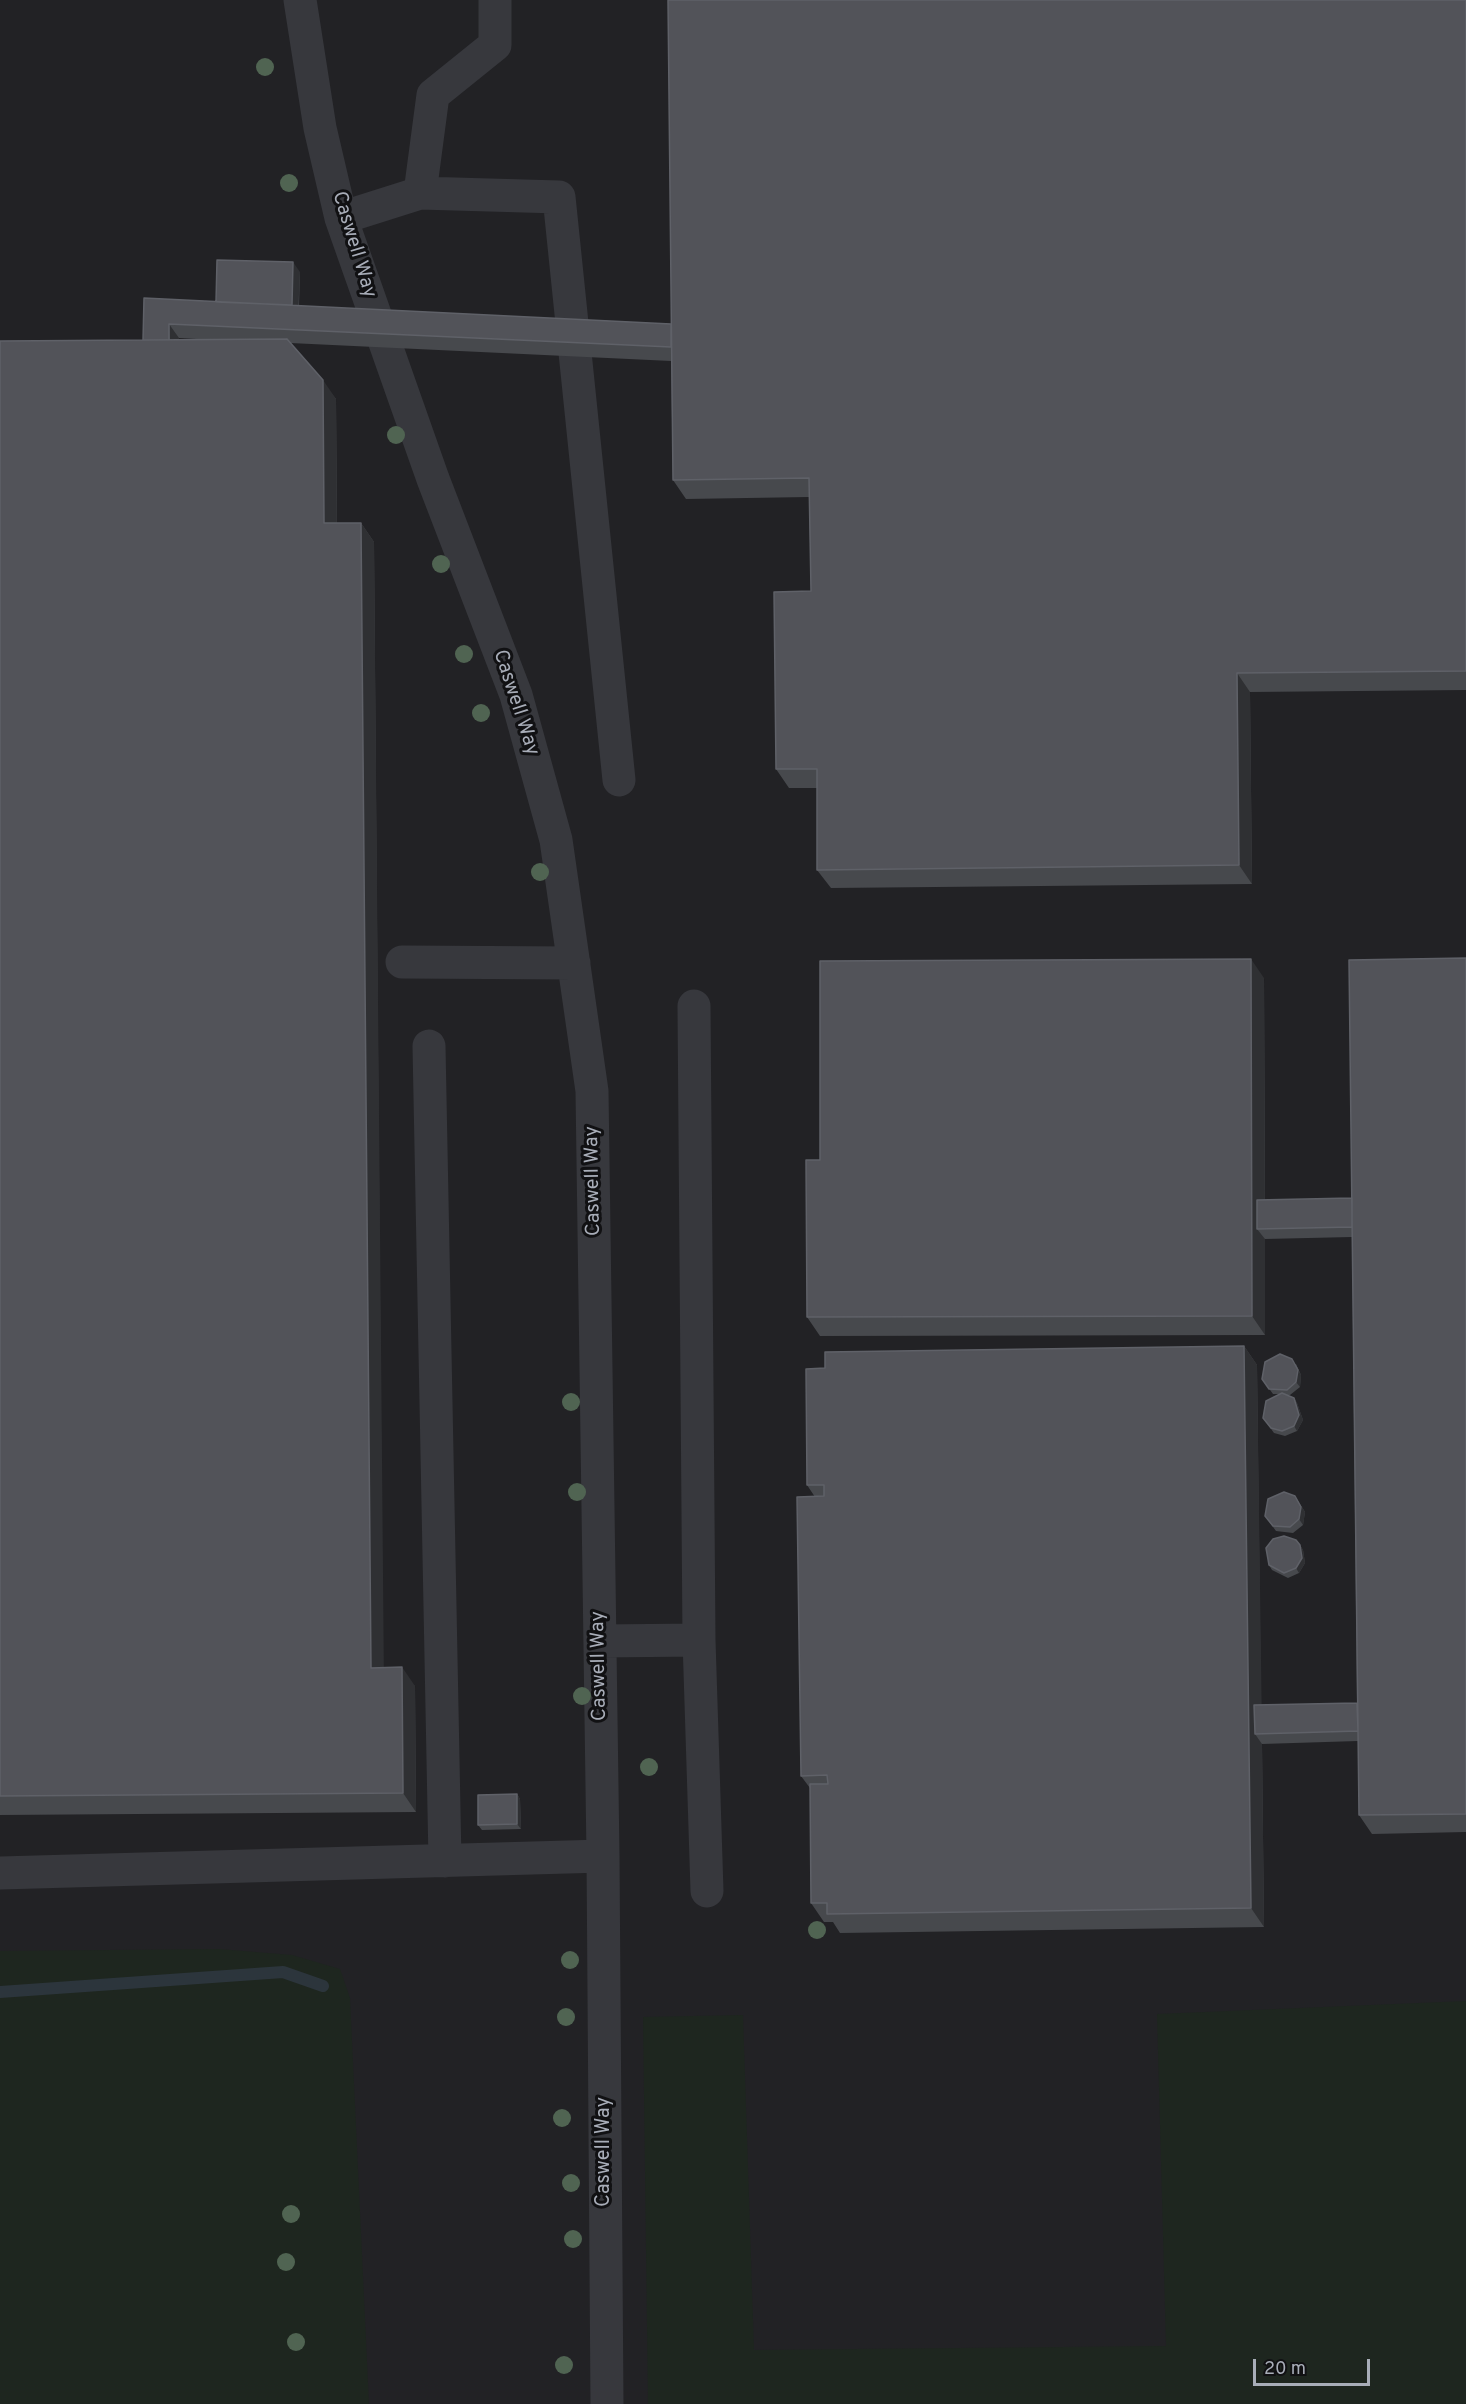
<!DOCTYPE html>
<html>
<head>
<meta charset="utf-8">
<style>
  body { margin:0 }
  #map { position:relative; width:1466px; height:2404px; overflow:hidden; background:#161618; font-family:Overpass,sans-serif }
  canvas { display:block }
  .scale { position:absolute; left:1253px; top:2359px; width:117px; height:27px; box-sizing:border-box; border:3px solid #a8adb8; border-top:0; padding-left:8px; font-size:18px; line-height:21px; white-space:nowrap; color:#a8adb8; -webkit-text-stroke:4px #111113; paint-order:stroke }
</style>
</head>
<body>
<div id="map">
<canvas width="1466" height="2404"></canvas>
<div class="scale">20 m</div>
</div>
<script>
const c = document.querySelector('canvas').getContext('2d');
c.lineJoin = 'round';
function paint(path, color) { c.fillStyle = color; c.fill(path, 'evenodd'); }
const toPath = rows => new Path2D(rows.map(r => 'M' + r).join(''));
function trace(path, color, width, dash) { c.strokeStyle = color; c.lineWidth = width; c.lineCap = dash ? 'butt' : 'round'; c.setLineDash(dash || []); c.stroke(path); }
function label(font, color, halo, rows, align = 'center') {
  c.font = font + ' Overpass,sans-serif'; c.lineWidth = 6; c.setLineDash([]); c.textBaseline = 'middle'; c.strokeStyle = halo; c.fillStyle = color; for (const [text, x, y, turn = 0] of rows) {
    c.save(); c.translate(x, y); c.rotate((+turn || 0) * Math.PI / 180); c.textAlign = isNaN(turn) ? turn : align; if (halo) c.strokeText(text, 0, 0); c.fillText(text, 0, 0); c.restore();
  }
}
paint(toPath([
  [0,0,1466,0,1466,2404,0,2404]
]), '#222225');
paint(toPath([
  [219,1949,292,1955,340,1969,350,1998,369,2404,0,2404,0,1951],
  [1466,2001,1466,2404,648,2404,643,2017,743,2015,754,2350,1166,2346,1157,2014]
]), '#1e261f');
trace(toPath([
  [0,1992,283,1972,323,1986]
]), '#2c353c', 12);
trace(toPath([
  [300,0,320,128,341,218,433,479,516,695,556,840,592,1091,603,1856,607,2404],
  [420,193,559,197,619,780],
  [341,218,420,193,433,95,495,45,495,0],
  [402,962,574,963],
  [429,1046,445,1861],
  [699,1640,707,1891],
  [600,1641,699,1640,694,1006],
  [0,1873,603,1856]
]), '#37383d', 33);
c.fillStyle = '#506452';
for (const [x, y] of [
  [265,67],
  [289,183],
  [396,435],
  [441,564],
  [464,654],
  [481,713],
  [540,872],
  [571,1402],
  [577,1492],
  [582,1696],
  [649,1767],
  [817,1930],
  [570,1960],
  [566,2017],
  [562,2118],
  [571,2183],
  [291,2214],
  [573,2239],
  [286,2262],
  [296,2342],
  [564,2365]
]) { c.beginPath(); c.arc(x, y, 9, 0, 2 * Math.PI); c.fill(); }
paint(toPath([
  [1466,0,1466,690,1250,692,1252,884,831,888,817,870,817,788,789,788,776,769,811,591,809,497,686,499,673,480,671,361,290,343,336,399,337,523,361,523,374,542,383,1668,415,1686,416,1812,0,1815,0,341,143,340,144,298,216,302,300,272,299,306,671,324],
  [179,338,214,340,179,340],
  [1466,958,1466,1832,1372,1834,1359,1815,1358,1741,1262,1744,1264,1927,840,1933,833,1922,824,1922,811,1903,810,1788,801,1776,815,1497,807,1485,825,1368,1244,1346,1257,1365,1261,1705,1357,1703,1352,1237,1265,1239,1265,1335,820,1336,807,1317,820,1160,1264,978,1265,1200,1352,1198],
  [1296,1364,1301,1375,1300,1387,1290,1395,1285,1395,1294,1398,1297,1403,1303,1420,1297,1431,1285,1436,1274,1433,1263,1418,1280,1394,1273,1394,1262,1379],
  [1295,1496,1305,1512,1303,1525,1293,1533,1276,1531,1265,1516],
  [1300,1545,1303,1550,1305,1563,1299,1573,1288,1578,1272,1570,1269,1565],
  [517,1794,520,1799,521,1829,482,1830,478,1825]
]), '#47494d');
paint(toPath([
  [293,262,300,272,298,315,292,305],
  [169,324,179,338,180,358,170,344],
  [323,380,336,399,337,542,324,523],
  [361,523,374,542,384,1686,371,1668],
  [1237,673,1250,692,1252,884,1239,865],
  [1251,959,1264,978,1265,1229,1257,1229,1265,1239,1265,1335,1252,1316],
  [1244,1346,1257,1365,1262,1733,1255,1734,1262,1744,1264,1927,1251,1908],
  [1292,1359,1301,1375,1300,1387,1296,1382],
  [1294,1398,1297,1403,1303,1420,1297,1431,1294,1426],
  [1295,1496,1305,1512,1303,1525,1299,1519],
  [1300,1545,1303,1550,1305,1563,1299,1573,1296,1568],
  [402,1667,415,1686,416,1812,403,1793],
  [517,1794,520,1799,521,1829,517,1824]
]), '#2f3033');
const building = toPath([
  [668,0,1466,0,1466,671,1237,673,1239,865,817,870,817,769,776,769,774,592,811,591,809,478,673,480,668,0],
  [217,260,293,262,292,305,216,302,217,260],
  [144,298,671,324,671,347,169,324,169,340,143,340,144,298],
  [287,339,323,380,324,523,361,523,371,1668,402,1667,403,1793,0,1796,0,341,287,339],
  [1466,958,1466,1814,1359,1815,1349,960,1466,958],
  [1251,959,1252,1316,807,1317,806,1160,820,1160,820,961,1251,959],
  [1352,1198,1352,1227,1257,1229,1257,1200,1352,1198],
  [1244,1346,1251,1908,827,1914,827,1903,811,1903,810,1784,828,1784,827,1775,801,1776,797,1497,824,1496,824,1485,807,1485,806,1369,825,1368,825,1352,1244,1346],
  [1280,1354,1292,1359,1298,1370,1296,1382,1287,1390,1269,1389,1262,1379,1265,1362,1280,1354],
  [1282,1393,1294,1398,1299,1415,1294,1426,1282,1431,1271,1428,1263,1418,1266,1401,1282,1393],
  [1284,1492,1295,1496,1301,1507,1299,1519,1290,1527,1273,1526,1265,1516,1268,1499,1284,1492],
  [1284,1536,1296,1540,1300,1545,1302,1558,1296,1568,1284,1573,1269,1565,1266,1548,1273,1539,1284,1536],
  [1357,1703,1358,1731,1255,1734,1254,1705,1357,1703],
  [517,1794,517,1824,478,1825,478,1795,517,1794]
]);
paint(building, '#525359');
trace(building, '#5f6168', 1.5);
label('20px', '#a8adb8', '#111113', [
  ["Caswell Way",353,245,73],
  ["Caswell Way",515,703,72],
  ["Caswell Way",594,1181,-91],
  ["Caswell Way",600,1666,-91],
  ["Caswell Way",605,2152,-90]
]);
</script>
</body>
</html>
